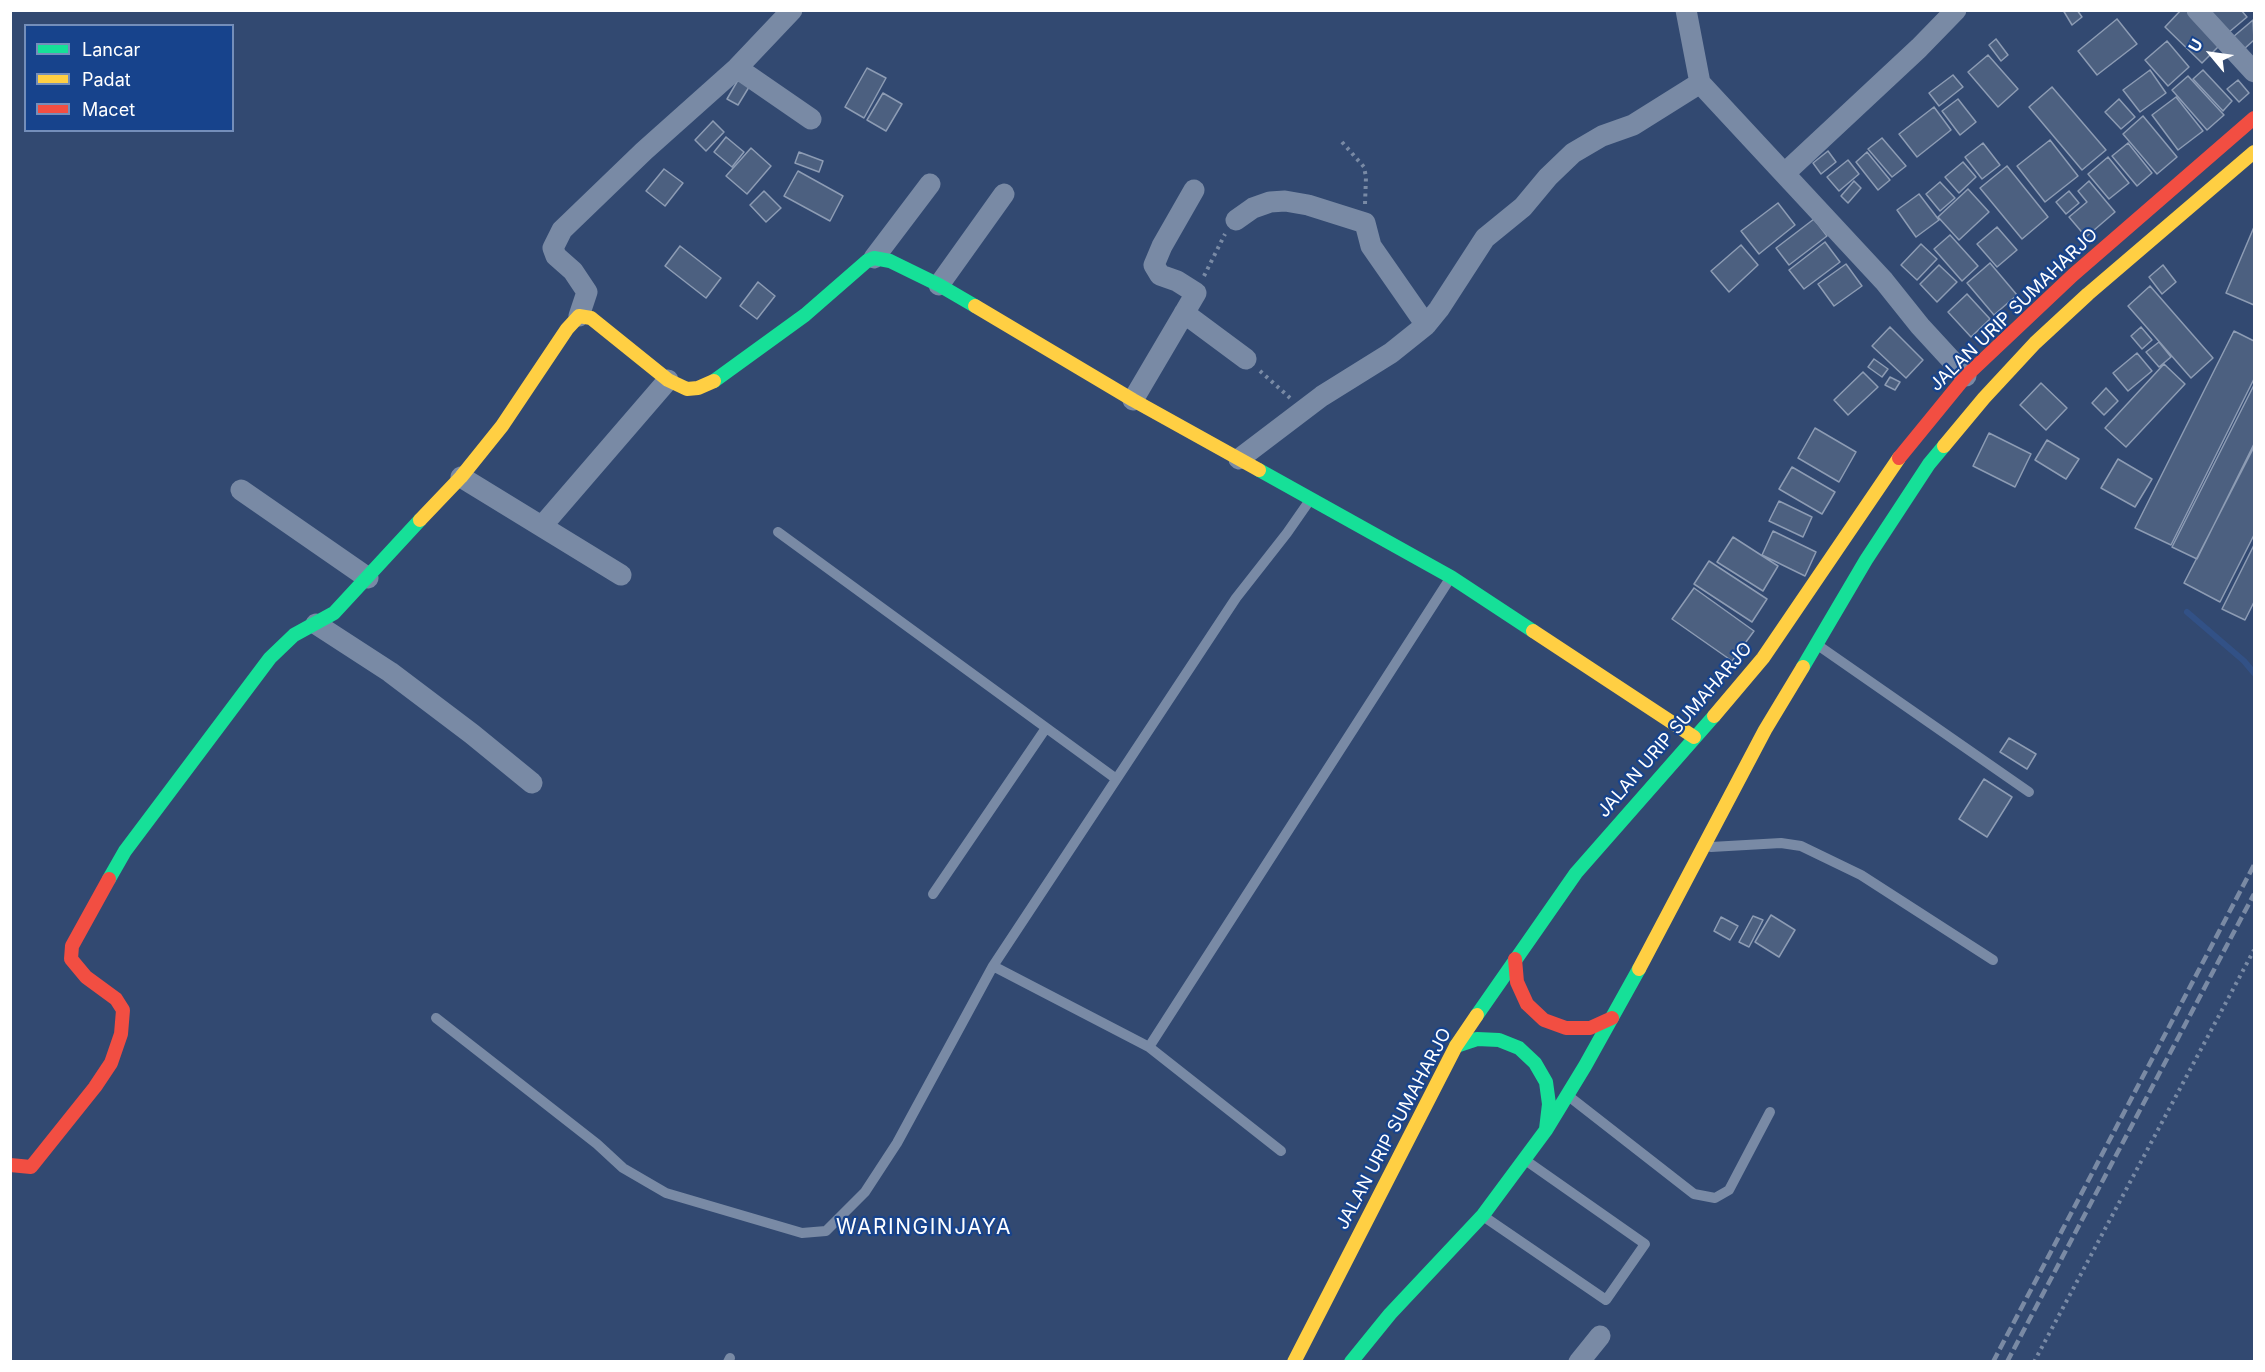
<!DOCTYPE html>
<html>
<head>
<meta charset="utf-8">
<style>
  body { margin:0 }
  #map { position:relative; width:2265px; height:1372px; overflow:hidden; background:#324971; font-family:Inter,sans-serif }
  canvas { display:block }
  .frame { position:absolute; inset:0; border:12px solid #fff; pointer-events:none }
  .legend { position:absolute; left:24px; top:24px; width:210px; height:108px; box-sizing:border-box; background:#17438c; border:2px solid #748eba; margin:0; padding:8px 10px; list-style:none; font-size:18px; color:#fff }
  .legend li { display:flex; align-items:center; gap:12px; height:30px }
  .legend b { width:30px; border:2px solid #748eba }
  .north { position:absolute; left:2181px; top:24px; width:60px; height:60px; -webkit-text-stroke:4px #17438c; paint-order:stroke; rotate:299deg; font-size:16px; font-weight:700; line-height:24px; text-align:center; color:#fff }
  .north::after { content:''; display:block; margin:auto; width:21px; height:27px; background:#fff; clip-path:polygon(50% 0,100% 100%,50% 72%,0 100%) }
</style>
</head>
<body>
<div id="map">
<canvas width="2265" height="1372"></canvas>
<div class="frame"></div>
<ul class="legend">
<li><b style="height:8px;background:#16e098"></b>Lancar</li>
<li><b style="height:8px;background:#ffcf43"></b>Padat</li>
<li><b style="height:8px;background:#f24e42"></b>Macet</li>
</ul>
<div class="north">U</div>
</div>
<script>
const c = document.querySelector('canvas').getContext('2d');
c.lineJoin = 'round';
const toPath = rows => new Path2D(rows.map(r => 'M' + r).join(''));
function trace(path, color, width, dash) { c.strokeStyle = color; c.lineWidth = width; c.lineCap = dash ? 'butt' : 'round'; c.setLineDash(dash || []); c.stroke(path); }
function paint(path, color) { c.fillStyle = color; c.fill(path, 'evenodd'); }
function label(font, color, halo, rows, align = 'center') {
  c.font = font + ' Inter,sans-serif'; c.lineWidth = 4.5; c.setLineDash([]); c.textBaseline = 'middle'; c.strokeStyle = halo; c.fillStyle = color; for (const [text, x, y, turn = 0] of rows) {
    c.save(); c.translate(x, y); c.rotate((+turn || 0) * Math.PI / 180); c.textAlign = isNaN(turn) ? turn : align; if (halo) c.strokeText(text, 0, 0); c.fillText(text, 0, 0); c.restore();
  }
}
trace(toPath([
  [2187,612,2244,661,2254,673]
]), '#325186', 6);
const building = toPath([
  [2063,10,2077,10,2082,17,2072,25,2063,10],
  [2181,10,2187,10,2221,44,2202,63,2165,27,2181,10],
  [2210,10,2241,10,2247,17,2228,33,2210,10],
  [2117,19,2137,44,2097,75,2078,51,2117,19],
  [2253,20,2254,40,2244,49,2233,37,2253,20],
  [1996,39,2008,55,2001,61,1989,45,1996,39],
  [2167,41,2189,67,2168,86,2145,60,2167,41],
  [1988,55,2018,89,1998,107,1968,72,1988,55],
  [867,68,886,78,864,118,845,107,867,68],
  [2150,70,2166,93,2140,112,2123,90,2150,70],
  [2203,70,2232,101,2223,111,2193,79,2203,70],
  [1953,75,1963,87,1939,106,1929,93,1953,75],
  [2188,76,2224,115,2207,130,2172,90,2188,76],
  [738,80,749,87,738,105,727,99,738,80],
  [2238,80,2249,93,2239,102,2227,89,2238,80],
  [2052,87,2106,150,2082,170,2029,107,2052,87],
  [883,93,902,104,886,131,867,120,883,93],
  [2176,97,2203,131,2178,150,2152,115,2176,97],
  [1958,99,1976,122,1960,135,1942,111,1958,99],
  [2119,99,2135,117,2121,129,2105,112,2119,99],
  [1934,107,1951,130,1917,157,1899,134,1934,107],
  [2143,116,2177,157,2157,174,2123,134,2143,116],
  [713,121,724,132,706,151,695,140,713,121],
  [726,137,744,152,732,167,714,152,726,137],
  [1882,138,1906,166,1892,177,1868,149,1882,138],
  [2050,140,2078,176,2045,202,2017,166,2050,140],
  [1983,143,2000,165,1982,179,1965,157,1983,143],
  [2128,143,2152,173,2137,186,2112,156,2128,143],
  [751,148,771,166,747,194,726,176,751,148],
  [1828,151,1836,162,1821,174,1813,163,1828,151],
  [799,152,823,161,819,172,795,163,799,152],
  [1867,152,1890,180,1878,190,1856,162,1867,152],
  [2108,157,2129,183,2109,199,2088,174,2108,157],
  [1848,160,1859,174,1839,191,1827,177,1848,160],
  [1963,162,1976,177,1959,193,1945,177,1963,162],
  [2007,166,2048,217,2022,239,1980,188,2007,166],
  [664,169,683,183,665,206,646,191,664,169],
  [798,171,843,196,830,221,784,196,798,171],
  [1854,181,1861,188,1848,203,1841,196,1854,181],
  [2089,181,2115,212,2086,237,2069,217,2087,202,2078,191,2089,181],
  [1940,182,1955,198,1940,211,1926,194,1940,182],
  [1968,189,1989,212,1959,240,1938,217,1968,189],
  [764,191,781,208,766,222,750,205,764,191],
  [2069,191,2079,203,2066,214,2056,202,2069,191],
  [1919,194,1939,220,1916,237,1897,210,1919,194],
  [1778,203,1795,225,1759,254,1741,231,1778,203],
  [1814,219,1827,236,1789,265,1776,248,1814,219],
  [1997,227,2017,250,1997,267,1977,244,1997,227],
  [2254,227,2254,305,2226,293,2254,227],
  [1950,235,1978,266,1962,281,1934,249,1950,235],
  [1825,242,1840,262,1804,289,1789,270,1825,242],
  [1921,244,1937,259,1917,280,1901,265,1921,244],
  [1741,245,1758,265,1729,292,1711,271,1741,245],
  [680,246,721,278,706,298,665,266,680,246],
  [1990,263,2017,295,1994,315,1967,283,1990,263],
  [1846,264,1862,286,1834,306,1818,284,1846,264],
  [1939,265,1957,282,1937,302,1920,284,1939,265],
  [2163,265,2176,282,2162,294,2149,277,2163,265],
  [758,282,775,296,757,319,740,306,758,282],
  [2150,286,2213,358,2191,378,2128,306,2150,286],
  [1967,294,1990,319,1971,337,1948,312,1967,294],
  [1890,327,1923,360,1906,378,1872,346,1890,327],
  [2141,327,2152,340,2142,349,2131,336,2141,327],
  [2234,331,2254,341,2254,379,2171,545,2135,528,2234,331],
  [2159,342,2171,357,2159,367,2146,352,2159,342],
  [2137,353,2152,371,2128,391,2113,373,2137,353],
  [1874,359,1888,369,1882,377,1868,367,1874,359],
  [2164,364,2185,384,2126,447,2105,428,2164,364],
  [1863,372,1878,387,1848,415,1834,400,1863,372],
  [1890,377,1900,382,1895,390,1885,385,1890,377],
  [2041,383,2067,408,2046,430,2020,405,2041,383],
  [2254,385,2254,444,2197,559,2172,547,2254,385],
  [2106,388,2118,401,2104,415,2092,403,2106,388],
  [1815,428,1856,452,1839,482,1798,458,1815,428],
  [1989,433,2031,454,2015,487,1973,466,1989,433],
  [2047,440,2079,459,2066,479,2035,460,2047,440],
  [2254,447,2254,535,2220,602,2184,583,2254,447],
  [2118,459,2152,479,2135,507,2101,488,2118,459],
  [1792,467,1835,492,1822,514,1779,489,1792,467],
  [1779,501,1812,517,1803,537,1769,521,1779,501],
  [1773,531,1816,552,1805,576,1762,555,1773,531],
  [1733,537,1778,566,1763,591,1717,562,1733,537],
  [2254,545,2254,602,2245,620,2222,609,2254,545],
  [1709,561,1767,599,1752,622,1694,584,1709,561],
  [1694,588,1754,631,1732,661,1672,619,1694,588],
  [2009,738,2036,754,2027,769,2000,752,2009,738],
  [1984,779,2012,797,1987,837,1959,819,1984,779],
  [1771,915,1795,930,1779,957,1755,942,1771,915],
  [1753,916,1763,920,1749,947,1739,942,1753,916],
  [1721,917,1738,926,1730,940,1714,931,1721,917]
]);
paint(building, '#4c6080');
trace(building, '#8d9cb4', 1.5);
trace(toPath([
  [1342,142,1364,167,1366,177,1365,204],
  [1204,276,1225,234],
  [1260,371,1290,398],
  [2034,1362,2254,950]
]), '#798aa5', 4, [3, 4.5]);
trace(toPath([
  [778,532,1115,778],
  [1819,646,2029,792],
  [1711,847,1781,843,1801,846,1861,875,1993,960],
  [933,894,1046,728],
  [993,966,1149,1047,1281,1151],
  [436,1018,597,1144,623,1168,666,1193,802,1233,826,1231,865,1192,897,1143,993,966,1236,598,1287,533,1310,500],
  [1149,1047,1451,577],
  [1571,1098,1694,1194,1715,1198,1729,1190,1770,1112],
  [1486,1218,1606,1300,1645,1244,1528,1162],
  [728,1362,730,1358]
]), '#798aa5', 10);
trace(toPath([
  [1686,10,1700,83,1884,281,1920,326,1966,376],
  [2197,10,2254,72],
  [737,68,811,119],
  [1785,173,1919,48,1956,10],
  [1236,220,1253,208,1270,202,1285,201,1308,205,1365,223,1371,246,1426,325],
  [874,258,930,184],
  [939,285,1004,194],
  [1184,313,1246,359],
  [579,316,587,292,573,271,556,256,553,248,562,230,644,151,737,68,792,10],
  [1133,400,1196,293,1177,281,1160,275,1154,265,1162,246,1194,190],
  [1239,459,1322,396,1391,353,1426,325,1439,309,1485,238,1523,207,1548,177,1573,153,1602,136,1633,125,1700,83],
  [461,477,621,575],
  [241,490,368,578],
  [542,526,668,380],
  [316,624,390,672,472,734,532,783],
  [1579,1362,1600,1336]
]), '#798aa5', 21);
trace(toPath([
  [714,381,805,315,867,261,874,258,890,261,939,285,975,306],
  [1259,470,1451,577,1533,631],
  [1803,667,1866,560,1929,464,1944,446],
  [109,879,125,851,270,658,294,635,334,613,420,520],
  [1477,1015,1576,873,1714,716],
  [1456,1046,1477,1039,1499,1040,1519,1048,1535,1063,1546,1082,1549,1104,1546,1129],
  [1351,1362,1390,1314,1483,1215,1546,1130,1585,1066,1639,969]
]), '#16e098', 14);
trace(toPath([
  [975,306,1133,400,1259,470],
  [1944,446,1984,398,2035,343,2088,294,2254,152],
  [420,520,461,477,502,426,567,329,579,316,591,318,668,380,687,389,698,388,714,381],
  [1533,631,1694,737],
  [1714,716,1763,658,1899,458],
  [1639,969,1765,730,1803,667],
  [1294,1362,1456,1046,1477,1015]
]), '#ffcf43', 14);
trace(toPath([
  [1899,458,1966,376,2073,275,2254,118],
  [1515,959,1517,982,1527,1004,1544,1020,1566,1028,1590,1028,1612,1018],
  [10,1165,31,1167,95,1087,111,1063,121,1034,123,1010,116,999,86,977,71,959,72,946,109,879]
]), '#f24e42', 14);
trace(toPath([
  [1993,1362,2254,865],
  [2007,1362,2254,894]
]), '#7a8aa4', 4.5, [10, 4.5]);
label('18px', '#fff', '#17438c', [
  ["JALAN URIP SUMAHARJO",2014,310,-44],
  ["JALAN URIP SUMAHARJO",1675,730,-49],
  ["JALAN URIP SUMAHARJO",1394,1129,-62]
]);
c.letterSpacing = '1.5px';
label('21px', '#fff', '#17438c', [
  ["WARINGINJAYA",924,1228]
]);
c.letterSpacing = '0px';
</script>
</body>
</html>
